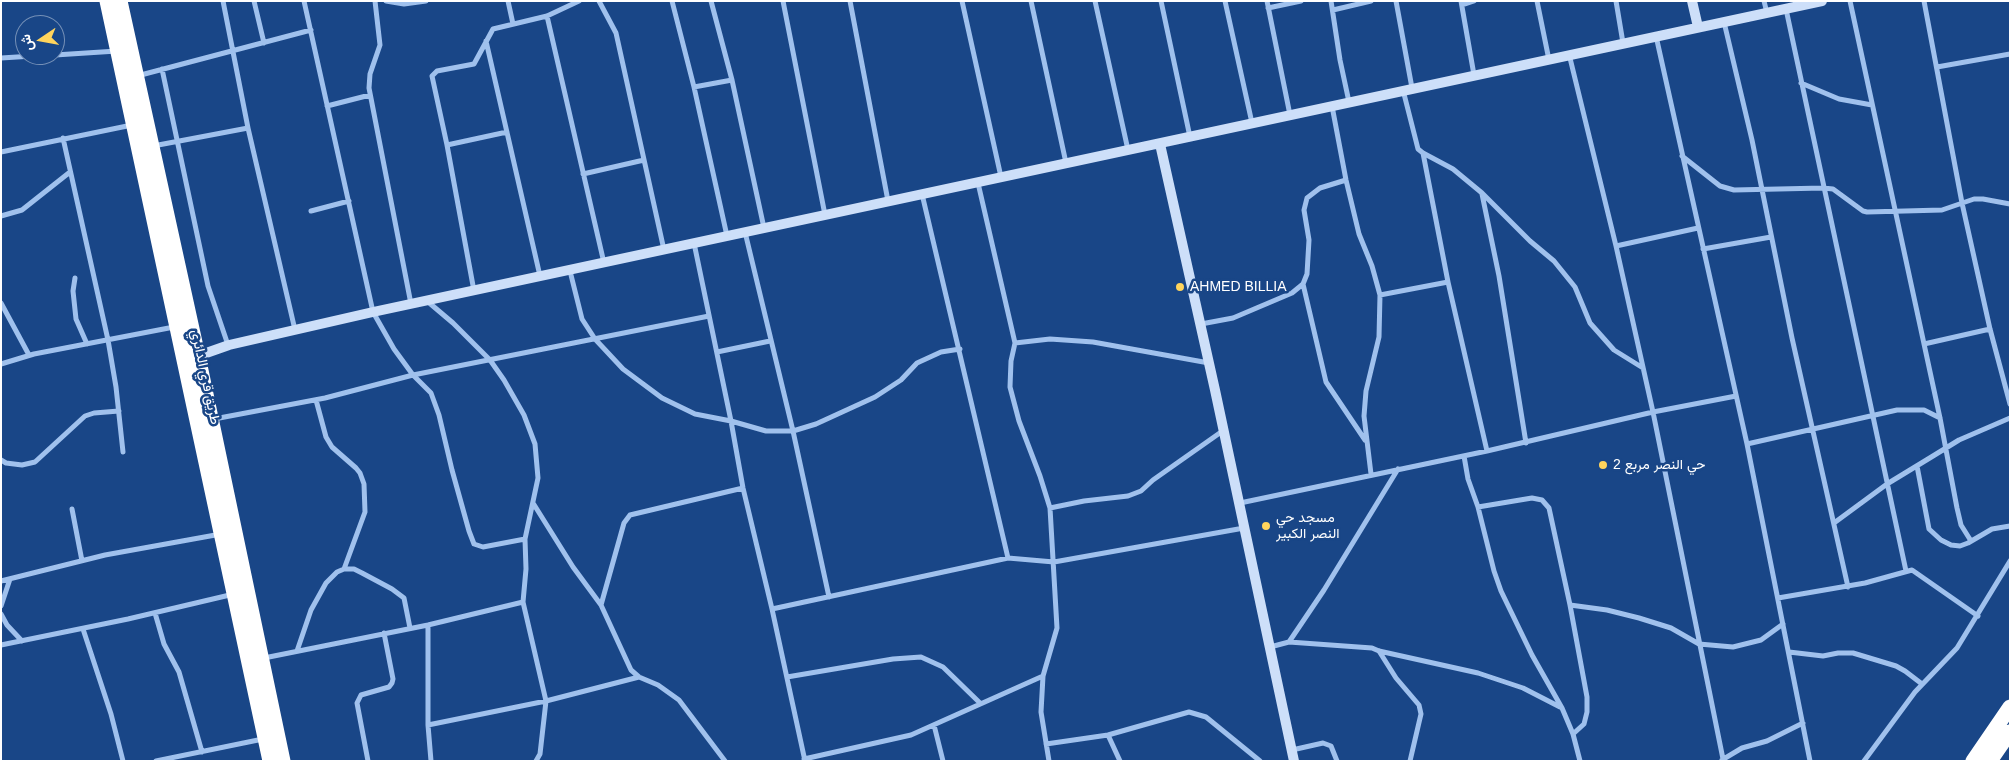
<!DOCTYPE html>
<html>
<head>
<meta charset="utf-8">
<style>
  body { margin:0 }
  #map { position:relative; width:2011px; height:762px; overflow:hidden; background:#194687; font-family:Helvetica,Vazirmatn,sans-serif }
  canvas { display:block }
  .frame { position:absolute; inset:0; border:2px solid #fff; pointer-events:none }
  .north { position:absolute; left:15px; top:15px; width:50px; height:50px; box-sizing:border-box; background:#194687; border:1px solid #7590b7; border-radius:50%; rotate:258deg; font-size:14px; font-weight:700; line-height:20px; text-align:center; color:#fff }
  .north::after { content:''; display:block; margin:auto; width:18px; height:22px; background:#ffd45c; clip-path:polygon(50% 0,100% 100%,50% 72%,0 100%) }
</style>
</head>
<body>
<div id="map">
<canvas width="2011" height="762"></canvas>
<div class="frame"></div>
<div class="north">ش</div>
</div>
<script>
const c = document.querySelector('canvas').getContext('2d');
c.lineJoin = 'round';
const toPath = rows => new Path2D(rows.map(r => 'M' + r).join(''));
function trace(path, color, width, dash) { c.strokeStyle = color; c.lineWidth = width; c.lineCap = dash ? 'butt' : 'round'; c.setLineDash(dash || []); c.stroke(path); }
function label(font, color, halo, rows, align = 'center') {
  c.font = font + ' Helvetica,Vazirmatn,sans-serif'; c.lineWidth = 5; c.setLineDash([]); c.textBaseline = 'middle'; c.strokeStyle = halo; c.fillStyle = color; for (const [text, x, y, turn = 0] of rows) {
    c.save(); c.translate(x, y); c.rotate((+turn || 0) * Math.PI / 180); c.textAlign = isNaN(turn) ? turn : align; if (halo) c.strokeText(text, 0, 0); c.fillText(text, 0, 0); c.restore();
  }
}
trace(toPath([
  [223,1,248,128,295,330],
  [254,1,264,43],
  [304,1,373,312,394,349,413,375,431,393,439,415,452,470,469,531,474,544,483,547,525,539],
  [375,1,380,45,370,74,369,88,411,304],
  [386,1,404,4,426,1],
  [508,1,513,24],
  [599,1,616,33,664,250],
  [672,1,694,87,727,236],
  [711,1,732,80],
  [783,1,825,215],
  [850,1,888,201],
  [962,1,1001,177],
  [1031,1,1066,163],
  [1095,1,1128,150],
  [1161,1,1190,137],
  [1225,1,1252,123],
  [1267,1,1290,115],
  [1331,1,1340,60,1349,102],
  [1396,1,1412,88],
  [1461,1,1474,75],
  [1537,1,1549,60],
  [1616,1,1623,43],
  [1764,1,1767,13],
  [1850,1,1940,418,1957,508,1961,525,1971,541],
  [1924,1,1962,203,1990,329,2010,404],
  [1462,5,1474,1],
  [1268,8,1301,1],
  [1786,9,1906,571],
  [1333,10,1371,1],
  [547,16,604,263],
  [1724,22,1752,140,1792,338,1848,587],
  [1656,36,1747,444,1810,761],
  [486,41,540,276],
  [1569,54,1616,246,1653,412,1723,759],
  [55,55,117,51],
  [1,58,49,55],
  [1937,67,2010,54],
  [162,69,208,286,228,345],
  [137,76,311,30],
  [1801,83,1839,99,1872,105],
  [694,87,732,80,764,228],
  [1403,90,1416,141,1418,149,1423,153,1448,282,1487,451],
  [327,106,370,95],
  [1332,106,1346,180,1359,234,1372,266,1380,295,1379,337,1366,391,1364,416,1371,474],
  [63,138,108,340,116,387,123,452],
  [447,145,507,132],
  [153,146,248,128],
  [1,152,132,125],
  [1423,153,1453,169,1482,193,1530,241,1554,261,1575,287,1590,323,1614,350,1643,368],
  [1682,156,1720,186,1734,190,1823,188,1833,189,1863,211,1867,212,1942,210,1974,199,1983,199,2010,204],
  [583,174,644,160],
  [978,183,1015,343,1011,361,1010,387,1019,421,1040,476,1050,508,1057,628,1043,676,1041,712,1049,761],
  [922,194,1008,558],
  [1482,194,1499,276,1526,443],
  [311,211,349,201],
  [1,216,22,210,70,172],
  [745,232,793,431,829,597],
  [694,243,731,421,743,488,772,609,805,761],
  [1616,246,1698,228],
  [1703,249,1771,237],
  [570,271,582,319,595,339,623,369,662,398,695,414,731,421,766,431,793,431,816,424,875,397,901,380,917,363,941,352,960,349],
  [75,278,73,291,76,319,87,344],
  [1303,284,1326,382,1365,440],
  [474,291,447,145,432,76,437,71,474,64,493,29,547,16,579,1],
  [1380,295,1448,282],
  [427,301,453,323,490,360,504,380,524,415,535,444,538,478,525,539,526,569,523,602,546,701,540,754,536,761],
  [1,303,29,355],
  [1201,324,1233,318,1292,293,1303,284,1307,274,1309,240,1304,210,1307,198,1320,188,1346,180],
  [1015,343,1050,339,1093,342,1209,363],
  [1924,344,1990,329],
  [717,352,770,341],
  [1,364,34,354,174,327],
  [316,400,326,437,332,447,356,468,360,473,364,484,365,512,344,569],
  [214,419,325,398,413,375,709,316],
  [1747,444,1897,410,1924,410,1940,418],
  [1464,456,1468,479,1478,507,1494,571,1501,591,1532,655,1562,708,1573,734,1580,761],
  [1,460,6,463,22,465,35,462,85,416,94,413,119,411],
  [1917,466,1929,529,1941,540,1951,545,1960,546,1968,543,1992,529,2010,526],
  [533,503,573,567,601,605,631,670,639,677,658,685,679,700,725,761],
  [1240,503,1487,451,1653,412,1736,396],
  [1478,507,1532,498,1542,500,1549,508,1570,605,1587,697,1587,712,1584,724,1573,734],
  [1050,508,1084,501,1128,496,1141,491,1153,480,1224,430],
  [72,509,82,561],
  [1834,523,1887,484,1933,456,1959,440,2010,418],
  [1,581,105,555,221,534],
  [1778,598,1865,583,1912,570,1978,616],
  [601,605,624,523,630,515,743,488],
  [1570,605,1607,610,1639,618,1671,628,1699,644,1733,647,1761,640,1783,624],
  [1,606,10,579],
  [772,609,1008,558,1054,562,1244,528],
  [155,613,164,644,179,672,202,752],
  [1,614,7,625,22,641],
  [428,625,428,725,431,761],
  [83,629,111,714,123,761],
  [1289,642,1324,590,1398,469],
  [1,645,128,619,234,594],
  [1270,647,1289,642,1372,648,1379,651,1478,673,1523,688,1560,707],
  [297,651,311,610,326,583,337,572,344,569,354,569,362,573,392,589,404,598,410,628],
  [1379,651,1396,678,1419,705,1421,714,1410,761],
  [1789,652,1823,656,1838,653,1853,653,1896,666,1905,671,1922,684],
  [264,658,428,625,523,602],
  [787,677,893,659,921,657,943,667,980,703],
  [428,725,546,701,639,677],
  [934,725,943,761],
  [1108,735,1120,761],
  [1046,744,1108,735,1189,712,1206,717,1260,761],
  [1292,750,1323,743,1331,746,1337,761],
  [804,759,911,735,1043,676],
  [1722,760,1742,748,1767,741,1803,723],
  [156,761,263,739],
  [368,761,357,703,361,695,389,687,392,683,393,679,384,633],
  [1864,761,1915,692,1957,648,2010,561]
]), '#a0c1ed', 5);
trace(toPath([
  [1692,1,1698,27],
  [1160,144,1215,390,1294,761],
  [192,358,229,345,373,312,1822,1]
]), '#cddff9', 10);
trace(toPath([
  [107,1,270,761],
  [120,1,198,356,283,761],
  [1973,761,2010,707],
  [1990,761,2010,732]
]), '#fff', 15);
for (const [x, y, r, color] of [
  [1180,287,5,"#ffd45c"],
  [1603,465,5,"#ffd45c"],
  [1266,526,5,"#ffd45c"]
]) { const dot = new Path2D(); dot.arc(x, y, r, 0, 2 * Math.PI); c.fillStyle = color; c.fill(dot); trace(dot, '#194687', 2); }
label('14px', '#fff', '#194687', [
  ["AHMED BILLIA",1190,287],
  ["حي النصر مربع 2",1613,465],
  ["مسجد حي",1276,518],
  ["النصر الكبير",1276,534]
], 'left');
label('14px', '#fff', '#194687', [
  ["طريق قري الدائري",205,377,78]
]);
</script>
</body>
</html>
